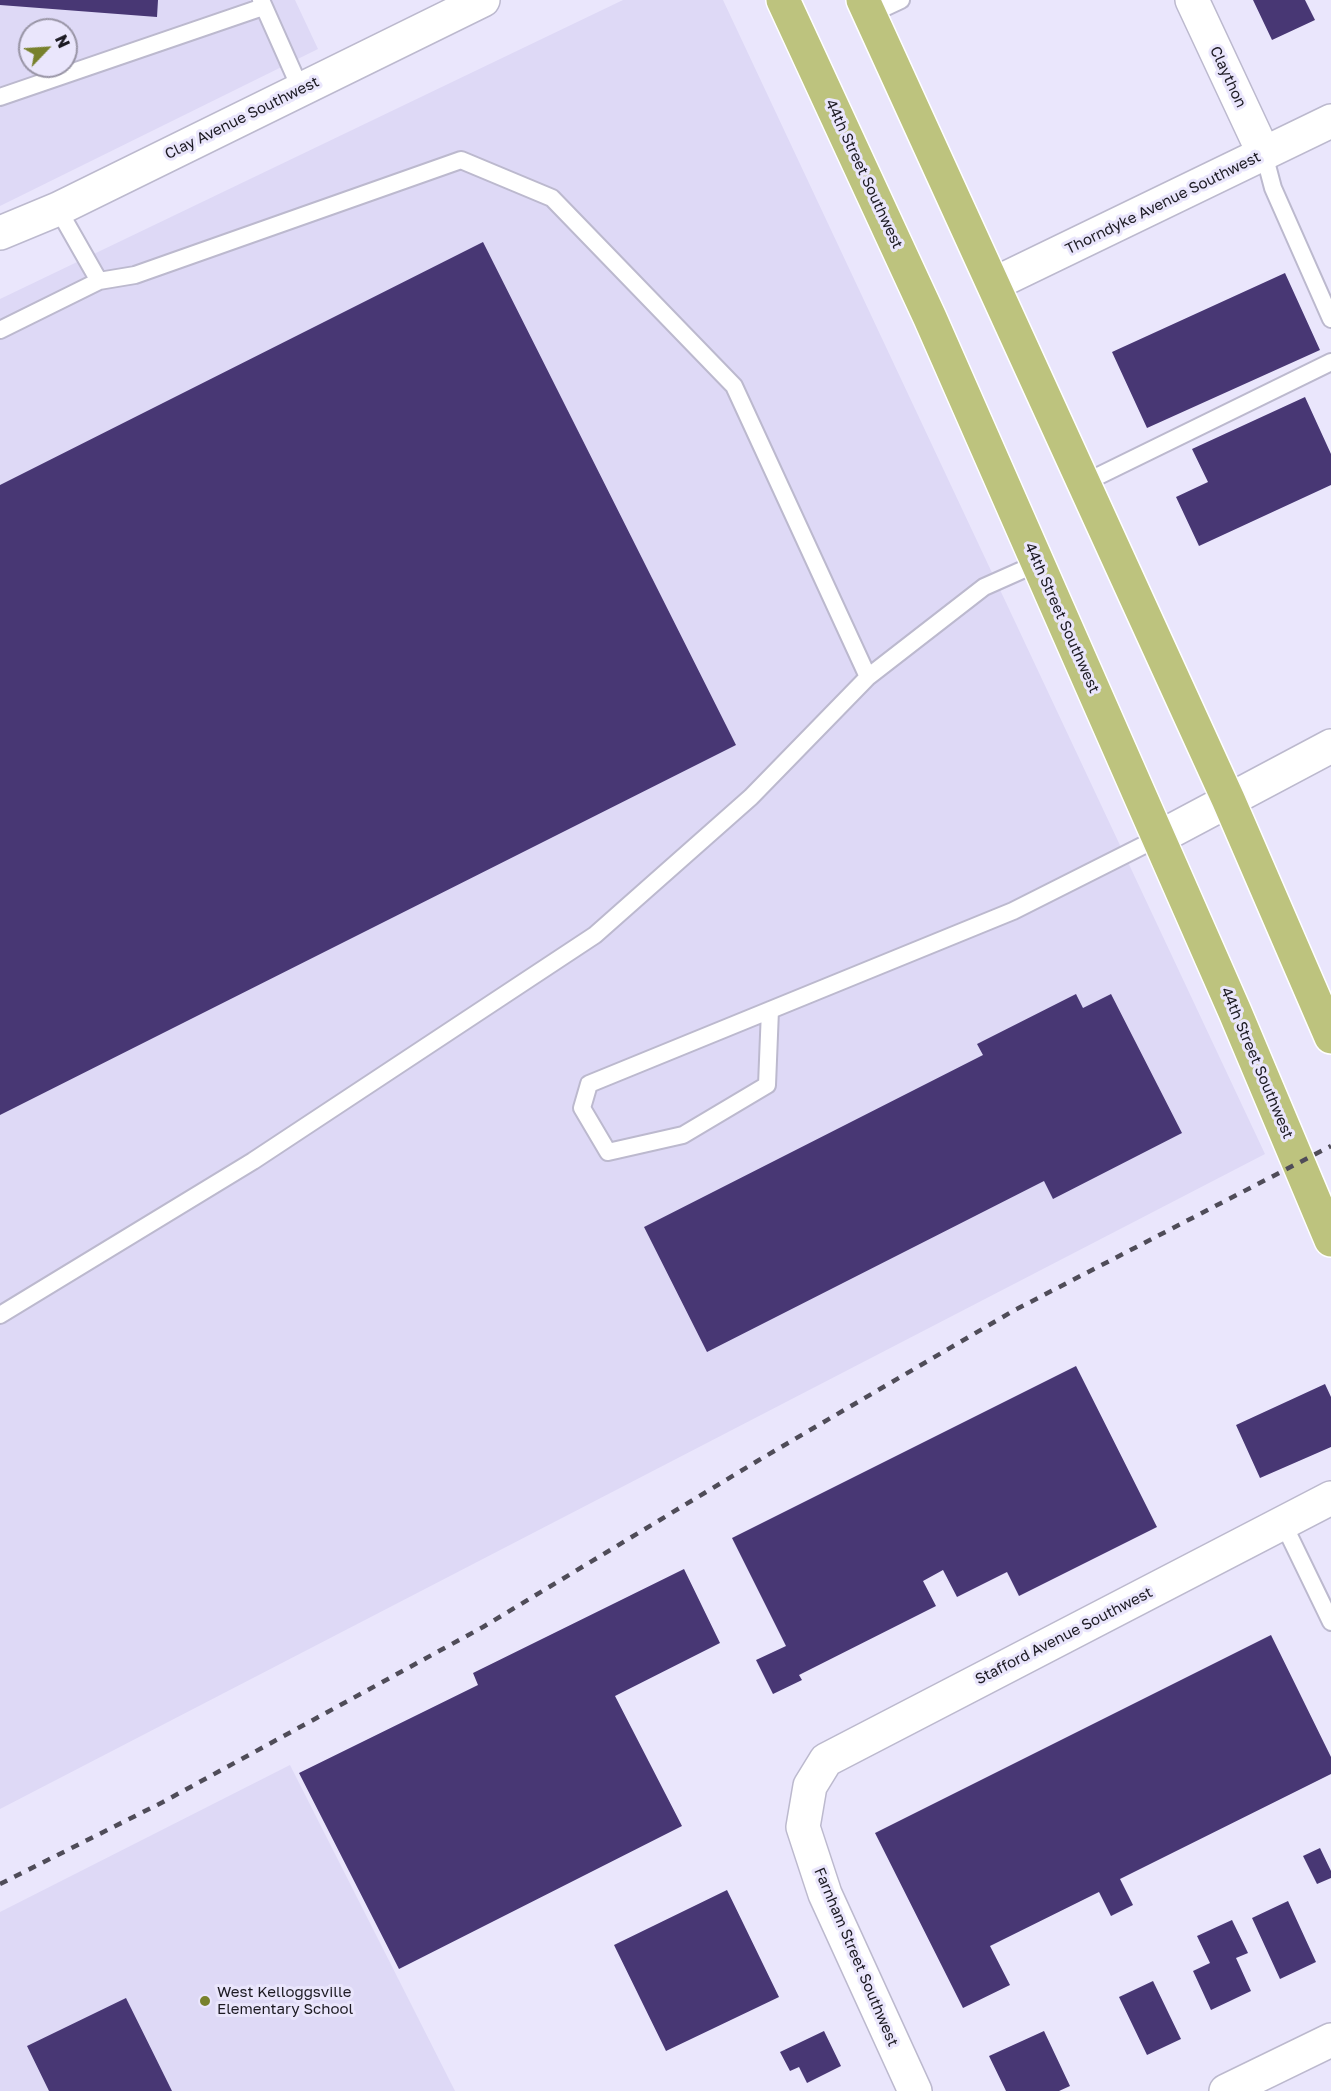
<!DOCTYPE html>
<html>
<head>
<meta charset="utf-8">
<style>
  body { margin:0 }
  #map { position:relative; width:1331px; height:2091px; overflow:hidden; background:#eae6fc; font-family:"Golos Text",sans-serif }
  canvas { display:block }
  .north { position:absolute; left:18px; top:18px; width:60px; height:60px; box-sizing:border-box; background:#eae6fc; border:2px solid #9894a5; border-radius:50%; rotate:65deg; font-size:16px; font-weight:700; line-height:24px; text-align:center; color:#1c1a22 }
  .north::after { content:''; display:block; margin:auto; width:21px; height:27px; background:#78812c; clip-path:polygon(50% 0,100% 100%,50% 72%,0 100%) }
</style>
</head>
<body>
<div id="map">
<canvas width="1331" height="2091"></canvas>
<div class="north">N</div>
</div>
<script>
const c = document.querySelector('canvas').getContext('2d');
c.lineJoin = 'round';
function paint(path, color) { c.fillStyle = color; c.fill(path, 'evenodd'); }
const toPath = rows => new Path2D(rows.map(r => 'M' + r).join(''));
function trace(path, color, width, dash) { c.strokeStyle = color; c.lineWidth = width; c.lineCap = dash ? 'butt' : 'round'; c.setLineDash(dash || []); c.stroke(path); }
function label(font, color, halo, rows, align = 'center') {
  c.font = font + ' "Golos Text",sans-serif'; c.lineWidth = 6; c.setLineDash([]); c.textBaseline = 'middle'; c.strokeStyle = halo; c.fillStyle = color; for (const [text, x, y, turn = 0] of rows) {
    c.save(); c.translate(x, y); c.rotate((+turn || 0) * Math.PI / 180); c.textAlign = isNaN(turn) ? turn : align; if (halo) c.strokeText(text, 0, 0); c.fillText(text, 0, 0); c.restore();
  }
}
paint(toPath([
  [0,0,295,0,318,49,0,206],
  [30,30,66,30,66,66,30,66],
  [623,0,723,0,1265,1154,0,1809,0,299],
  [290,1765,455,2091,0,2091,0,1912]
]), '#ded9f6');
paint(toPath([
  [0,0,158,0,157,17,0,5],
  [1253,0,1305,0,1315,20,1272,40],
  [483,242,736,745,0,1115,0,485],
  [1285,273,1320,350,1147,428,1112,352],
  [1305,397,1331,454,1331,485,1199,546,1176,497,1208,482,1192,449],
  [1076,994,1083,1008,1111,994,1182,1133,1053,1199,1044,1181,707,1352,644,1227,983,1055,977,1044],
  [1076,1366,1157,1527,1019,1596,1007,1572,957,1597,943,1570,923,1581,936,1606,799,1675,802,1680,773,1694,756,1660,786,1646,732,1538],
  [1325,1384,1331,1397,1331,1447,1260,1478,1236,1425],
  [684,1569,720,1643,615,1696,682,1826,399,1969,299,1773,478,1685,473,1673],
  [1271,1635,1331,1757,1331,1774,1120,1879,1133,1905,1111,1916,1099,1892,990,1946,1010,1985,963,2008,875,1833],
  [1320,1848,1331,1871,1331,1878,1317,1884,1303,1856],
  [727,1890,779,1997,666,2051,614,1945],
  [1288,1901,1316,1962,1280,1979,1252,1918],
  [1232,1920,1248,1953,1236,1958,1251,1991,1211,2010,1193,1971,1210,1963,1197,1936],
  [1153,1981,1181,2039,1147,2055,1119,1997],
  [126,1998,172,2091,49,2091,27,2046],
  [824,2031,841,2066,807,2083,799,2067,790,2071,780,2052],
  [1044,2031,1070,2086,1059,2091,1006,2091,989,2056]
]), '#483774');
const lane = toPath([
  [261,0,301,90],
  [869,15,901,0],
  [0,97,263,7],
  [1264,154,1273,188,1331,319],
  [58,209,99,281,135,275,461,160,552,198,734,386,868,677],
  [0,330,99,281],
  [1084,483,1331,362],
  [770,1010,767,1085,683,1135,608,1152,582,1108,589,1084,1013,911,1158,838],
  [0,1315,253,1161,595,935,751,797,868,677,984,587,1038,563],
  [1283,1523,1331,1622]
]);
const street = toPath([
  [1192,0,1264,154],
  [994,284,1331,121],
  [1158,838,1331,746],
  [915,2091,825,1894,803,1827,810,1786,826,1760,1331,1498],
  [1226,2091,1331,2040]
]);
const secondary = toPath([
  [0,233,58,209,483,0]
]);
const primary = toPath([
  [783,0,930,318,1235,1012,1331,1240],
  [863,0,1228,799,1331,1037]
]);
trace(lane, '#bcb9ce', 20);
trace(street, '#bcb9ce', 36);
trace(secondary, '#bcb9ce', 36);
trace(primary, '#fff', 36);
trace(lane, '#fff', 16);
trace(street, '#fff', 33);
trace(secondary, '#fff', 33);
trace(primary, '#bdc37e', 33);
trace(toPath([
  [0,1884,163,1802,483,1627,759,1460,1013,1311,1331,1146]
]), '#4f4c58', 4.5, [8, 8]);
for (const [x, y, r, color] of [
  [205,2001,6,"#78812c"]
]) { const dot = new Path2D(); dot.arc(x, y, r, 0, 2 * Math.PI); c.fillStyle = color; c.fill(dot); trace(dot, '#eae6fc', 2); }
label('15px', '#1c1a22', '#eae6fc', [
  ["Claython",1228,77,65],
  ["Clay Avenue Southwest",242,118,-26],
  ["44th Street Southwest",864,174,65],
  ["Thorndyke Avenue Southwest",1163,203,-26],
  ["44th Street Southwest",1062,618,66],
  ["44th Street Southwest",1257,1063,67],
  ["Stafford Avenue Southwest",1064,1636,-27],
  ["Farnham Street Southwest",856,1957,67]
]);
label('15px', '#1c1a22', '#eae6fc', [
  ["West Kelloggsville",217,1992],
  ["Elementary School",217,2009]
], 'left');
</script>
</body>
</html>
